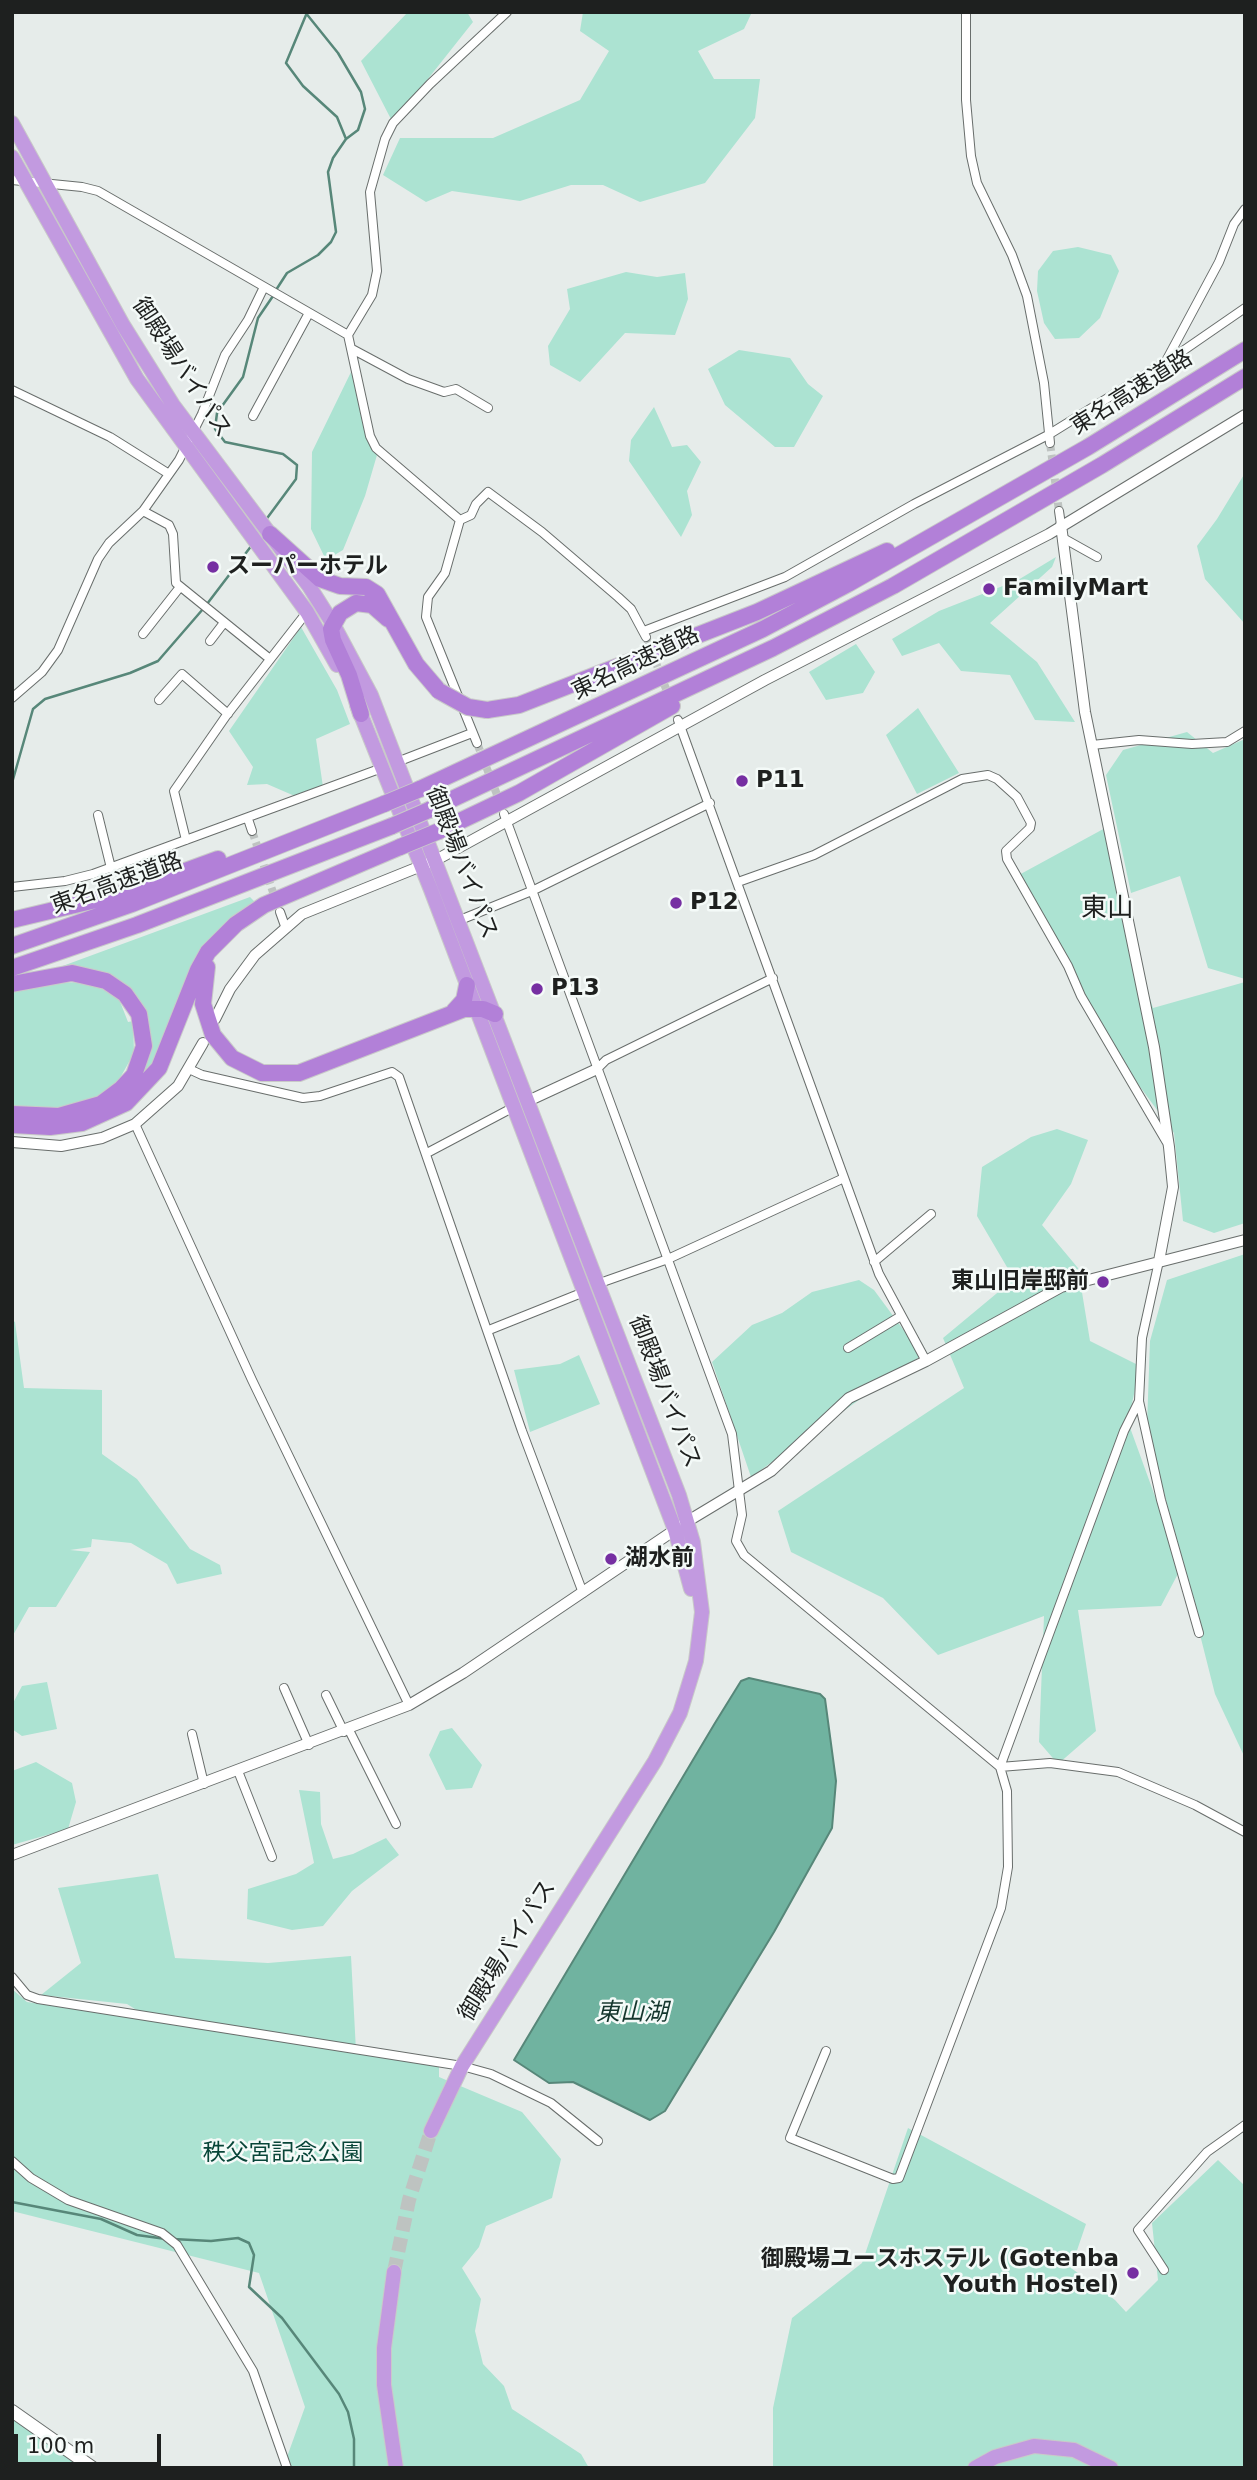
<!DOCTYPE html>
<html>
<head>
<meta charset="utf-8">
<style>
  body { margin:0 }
  #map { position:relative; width:1257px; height:2480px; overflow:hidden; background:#e6ecea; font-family:"DejaVu Sans",sans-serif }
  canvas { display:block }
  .frame { position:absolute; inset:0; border:14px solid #1e201f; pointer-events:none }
  .scale { position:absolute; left:14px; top:2434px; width:147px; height:32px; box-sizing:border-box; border:4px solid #1e201f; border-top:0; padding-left:9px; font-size:21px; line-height:24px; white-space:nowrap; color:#1e201f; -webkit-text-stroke:5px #f4faf8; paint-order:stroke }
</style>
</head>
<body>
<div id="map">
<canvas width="1257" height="2480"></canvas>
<div class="frame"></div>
<div class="scale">100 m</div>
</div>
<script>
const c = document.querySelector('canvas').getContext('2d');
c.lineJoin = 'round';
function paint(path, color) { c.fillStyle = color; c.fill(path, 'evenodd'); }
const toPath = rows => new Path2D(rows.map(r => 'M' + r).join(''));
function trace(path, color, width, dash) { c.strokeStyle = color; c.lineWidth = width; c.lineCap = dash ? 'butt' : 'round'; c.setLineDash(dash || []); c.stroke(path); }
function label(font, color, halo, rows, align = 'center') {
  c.font = font + ' "DejaVu Sans","Noto Sans JP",sans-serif'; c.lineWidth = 5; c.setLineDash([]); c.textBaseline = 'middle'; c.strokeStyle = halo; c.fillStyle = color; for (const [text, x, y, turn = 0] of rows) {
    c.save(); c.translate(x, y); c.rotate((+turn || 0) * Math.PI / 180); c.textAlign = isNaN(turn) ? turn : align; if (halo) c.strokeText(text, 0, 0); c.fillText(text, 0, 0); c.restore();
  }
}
paint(toPath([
  [408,12,467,12,473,22,393,123,361,61],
  [583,12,752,12,744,29,698,51,714,79,760,79,755,118,705,183,640,202,603,185,571,185,520,201,452,191,426,202,383,175,400,138,493,138,580,100,609,51,580,31],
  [1078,247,1111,255,1119,271,1100,318,1079,338,1055,339,1044,323,1037,291,1038,271,1053,251],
  [626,272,657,277,685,273,688,299,675,335,625,333,580,382,550,365,548,346,570,309,567,289],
  [739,350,790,358,808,384,823,396,794,447,775,447,725,405,708,369],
  [351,372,377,455,365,496,343,550,326,560,311,529,312,452],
  [654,407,672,447,687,445,701,462,687,491,692,515,681,537,629,461,631,440],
  [1245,473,1245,624,1205,579,1197,546,1217,519],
  [1056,557,1052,567,990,623,1037,662,1075,722,1035,720,1010,675,961,671,939,643,902,656,892,639,939,611,1018,580],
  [301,627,337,690,350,724,316,739,323,787,297,797,267,784,247,785,253,767,229,731],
  [856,644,875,672,863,693,826,700,809,672],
  [918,708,959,773,917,794,886,735],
  [1187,732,1213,753,1245,739,1245,979,1208,968,1180,876,1131,893,1106,775,1123,750],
  [1107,827,1132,943,1153,1008,1245,982,1245,1223,1214,1233,1183,1221,1174,1133,1113,1050,1017,876],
  [250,897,255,902,232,919,164,1049,137,1088,141,1071,133,994,49,971],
  [81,982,96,985,119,999,128,1022,133,1021,134,1053,115,1087,98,1098,55,1110,12,1108,12,992,52,983],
  [1057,1129,1088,1140,1071,1184,1042,1225,1078,1268,1090,1341,1140,1366,1128,1422,1181,1568,1161,1606,1078,1610,1096,1731,1058,1764,1039,1742,1044,1616,938,1655,883,1598,791,1552,778,1511,964,1388,943,1338,1014,1279,977,1216,982,1167,1031,1137],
  [1245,1254,1245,1758,1215,1694,1147,1425,1150,1341,1167,1280],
  [859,1280,874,1290,922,1355,751,1477,712,1362,752,1325,782,1313,812,1292],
  [12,1320,15,1322,24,1388,102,1390,102,1454,137,1479,190,1549,220,1565,222,1574,177,1584,167,1564,131,1543,92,1539,91,1547,70,1550,90,1552,56,1607,29,1607,12,1637],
  [579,1355,600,1404,530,1432,514,1370,560,1364],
  [47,1682,57,1729,22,1736,12,1729,12,1705,22,1686],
  [452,1728,482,1765,472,1788,446,1790,429,1755,440,1731],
  [36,1762,72,1783,76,1802,68,1829,12,1845,12,1771],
  [299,1790,320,1792,321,1824,333,1859,353,1854,386,1838,399,1855,352,1891,323,1926,292,1930,247,1919,248,1889,296,1874,314,1863],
  [158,1874,175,1958,268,1963,351,1956,356,2051,439,2066,439,2077,522,2112,561,2159,552,2198,486,2226,479,2247,462,2268,481,2299,475,2331,483,2364,504,2386,512,2409,581,2454,589,2468,283,2468,305,2407,259,2273,12,2211,12,1989,27,2002,154,2021,127,2004,41,1995,81,1963,58,1888],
  [908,2128,1086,2224,1071,2268,1115,2300,1126,2312,1158,2280,1152,2223,1218,2160,1245,2186,1245,2468,773,2468,773,2408,792,2318,862,2263],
  [12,2419,38,2434,83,2468,12,2468]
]), '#ace3d2');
const water = toPath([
  [749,1678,820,1694,825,1699,836,1781,832,1828,774,1932,665,2111,650,2120,573,2082,549,2083,514,2060,715,1723,741,1681,749,1678]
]);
paint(water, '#70b3a0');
trace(water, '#578779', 2);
trace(toPath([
  [306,15,286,63,303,86,337,117,346,139],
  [276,290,287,273,318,255,331,242,336,232,328,172,333,158,346,139,358,130,365,109,361,92,338,53,305,12],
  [265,521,296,479,297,465,283,454,225,442,215,429,217,413,243,377,258,318,273,296],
  [207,604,252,545],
  [12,783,33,709,45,699,130,673,158,661,203,609],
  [12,2202,101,2219,137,2235,166,2239],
  [173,2239,211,2241,238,2238,249,2243,254,2255,249,2287,282,2318,339,2394,348,2412,354,2439,354,2468]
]), '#578779', 2.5);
trace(toPath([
  [1050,443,1059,511],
  [646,637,678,720],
  [477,743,501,805],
  [252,831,276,901]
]), '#bec3c1', 8, [8, 4]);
trace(toPath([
  [394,2272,409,2200,431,2131]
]), '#bec3c1', 14, [14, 7]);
const minor = toPath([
  [966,12,966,100,971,156,977,183,1012,255,1027,296,1044,383,1050,443],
  [12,180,82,187,98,191,348,335,370,436,376,448,460,520],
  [348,335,372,295,377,271,370,192,385,139,393,123,430,84,507,12],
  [352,349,408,379,444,392,456,389,488,408],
  [1166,361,1219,262,1234,224,1245,209],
  [12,390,110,437,169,474],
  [253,416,309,313],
  [143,511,169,525,173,534,176,583,270,659],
  [1059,511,1061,525],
  [460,520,471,515,476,504,488,492,542,532,618,597,631,609,646,637],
  [460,520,445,573,428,597,426,617,477,743],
  [1063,538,1097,557],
  [644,631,785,577,914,504,1048,435,1174,357,1245,308],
  [143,634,180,587],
  [210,641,223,624],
  [12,698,42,672,58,650,98,559,109,543,143,511,179,460,202,414,225,355,248,320,264,287],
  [159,700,182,674,228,714],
  [678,720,879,1274,926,1361],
  [1092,745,1139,740,1192,744,1227,742,1245,731],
  [397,762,472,733],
  [504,814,732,1434,742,1515,736,1541,744,1555,1000,1767,1007,1791,1008,1867,1001,1908,899,2178,893,2179,790,2138,826,2051],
  [98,815,111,868],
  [248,819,252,831],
  [186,840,174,791,226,716,307,612],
  [738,882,814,855,962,779,988,775,997,779,1017,797,1031,823,1030,828,1006,851,1007,859,1068,966,1081,996,1166,1141],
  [12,887,65,881,93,874,382,768],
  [280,912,285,926],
  [460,920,534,890,710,803],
  [189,1069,202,1075,303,1098,320,1096,392,1072,399,1077,522,1431,583,1593],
  [597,1069,606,1060,773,978],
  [135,1124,252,1380,409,1705],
  [427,1153,514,1107],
  [1159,1261,1142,1338,1139,1401,1161,1500,1199,1633],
  [874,1262,931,1214],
  [597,1284,668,1259,844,1178],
  [489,1330,584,1292],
  [848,1348,901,1316],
  [284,1688,309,1745],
  [326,1695,344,1732],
  [349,1730,396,1824],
  [192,1734,204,1784],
  [1000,1767,1124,1431,1139,1401],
  [1000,1767,1050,1763,1118,1772,1195,1805,1245,1832],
  [238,1771,272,1857],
  [12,1977,27,1995,38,1999,462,2066,491,2074,551,2103,598,2141],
  [12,2161,31,2178,68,2200,162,2233,177,2245,253,2371,287,2468],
  [1164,2270,1138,2230,1207,2152,1245,2125]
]);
const tertiary = toPath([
  [1061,525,1085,712,1154,1047,1169,1147,1173,1187,1159,1261],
  [215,1019,230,989,255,955,302,914,436,860,765,680,1049,534,1245,415],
  [528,1101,597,1069],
  [12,1142,61,1146,102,1138,135,1124,178,1086,203,1043],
  [12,1855,409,1705,463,1673,688,1521,771,1471,849,1398,926,1361,1061,1287,1245,1240]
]);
const secondary = toPath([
  [12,2411,93,2468]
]);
const trunk = toPath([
  [12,123,123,325,173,405,309,586,333,624,371,695,679,1495,693,1542,702,1612,696,1661,680,1713,655,1761,462,2066,431,2131],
  [12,157,137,379,307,612,337,665],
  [357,705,431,890,675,1530,691,1589],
  [394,2272,384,2348,384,2385,396,2468],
  [975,2468,995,2457,1034,2446,1074,2450,1111,2468]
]);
const motorway = toPath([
  [270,534,320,579,340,586,366,587,377,594,416,664,439,691],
  [487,710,519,705,757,612,887,551],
  [361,714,349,675,333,640,331,629,340,613,356,603,372,605,388,619],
  [420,789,763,629,848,584,1088,447,1245,350],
  [429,810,773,648,893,586,1102,465,1245,377],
  [439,831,519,793,672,706],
  [12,920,125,893,218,859],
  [12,946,132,904,384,804],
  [207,967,203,1004,213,1035,232,1058,262,1073,299,1073,464,1009,483,1009,495,1014],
  [12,968,137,925,392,826],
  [12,984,72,973,106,981,125,994,139,1014,144,1046,134,1075,121,1089,101,1104,59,1116,12,1114],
  [454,1011,464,1000,467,985],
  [12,1125,50,1127,82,1123,126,1103,159,1068,198,970,208,952,236,924,264,905,400,847]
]);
trace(minor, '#696e6c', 10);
trace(tertiary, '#696e6c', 12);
trace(secondary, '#696e6c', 14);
trace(trunk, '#c9c9c9', 16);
trace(motorway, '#c9c9c9', 18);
trace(minor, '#fff', 8);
trace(tertiary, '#fff', 10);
trace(secondary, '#fff', 12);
trace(trunk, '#c29ae0', 14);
trace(motorway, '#b280d8', 16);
const motorwayBridge = toPath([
  [439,691,468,707,487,710],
  [384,804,420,789],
  [392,826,429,810],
  [400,847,439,831]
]);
trace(motorwayBridge, '#c9c9c9', 18, []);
trace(motorwayBridge, '#b280d8', 16);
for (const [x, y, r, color] of [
  [213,567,7,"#762fa2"],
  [989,589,7,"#762fa2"],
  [742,781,7,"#762fa2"],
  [676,903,7,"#762fa2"],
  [537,989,7,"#762fa2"],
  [1103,1282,7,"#762fa2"],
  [611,1559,7,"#762fa2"],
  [1133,2273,7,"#762fa2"]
]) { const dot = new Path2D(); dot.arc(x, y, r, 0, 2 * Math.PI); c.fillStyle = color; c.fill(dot); trace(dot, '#f4faf8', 2.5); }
label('23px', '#1e201f', '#f4faf8', [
  ["御殿場バイパス",181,368,57],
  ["東名高速道路",1132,393,-32],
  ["東名高速道路",636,664,-26],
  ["御殿場バイパス",461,863,69],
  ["東名高速道路",117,884,-20],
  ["御殿場バイパス",664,1392,69],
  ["御殿場バイパス",508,1951,-58]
]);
label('bold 23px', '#1e201f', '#f4faf8', [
  ["スーパーホテル",227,567],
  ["FamilyMart",1003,589],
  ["P11",756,781],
  ["P12",690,903],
  ["P13",551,989],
  ["東山旧岸邸前",1089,1282,"right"],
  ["湖水前",625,1559],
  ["御殿場ユースホステル (Gotenba",1119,2260,"right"],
  ["Youth Hostel)",1119,2286,"right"]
], 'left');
label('23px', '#084538', '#f4faf8', [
  ["秩父宮記念公園",283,2154]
]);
label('italic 24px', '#15362d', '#f4faf8', [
  ["東山湖",632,2014]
]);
label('26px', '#1e201f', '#f4faf8', [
  ["東山",1107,909]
]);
</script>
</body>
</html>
